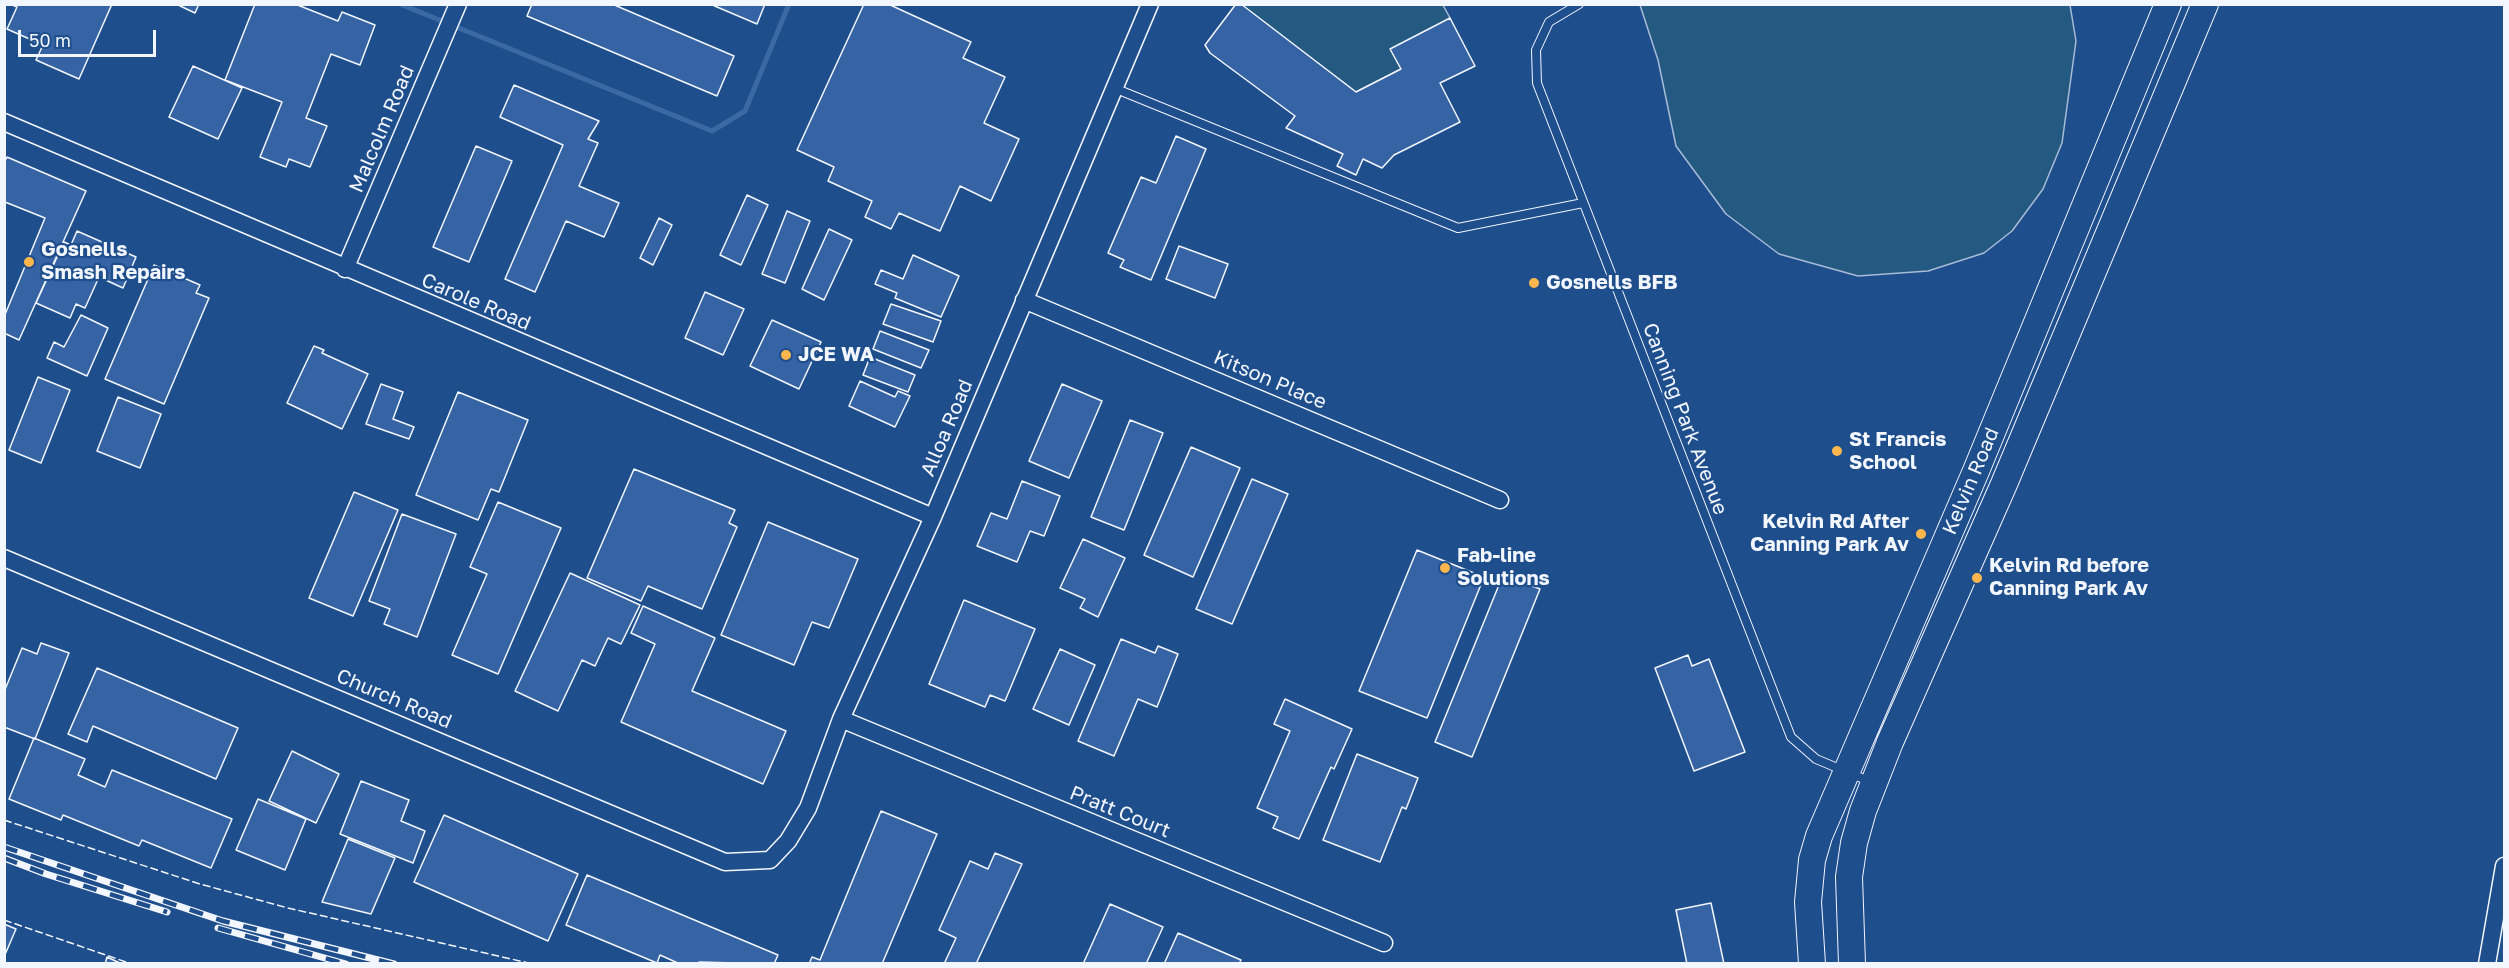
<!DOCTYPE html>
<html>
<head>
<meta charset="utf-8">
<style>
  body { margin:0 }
  #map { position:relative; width:2509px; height:968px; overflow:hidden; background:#1f4e8c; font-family:"Golos Text",sans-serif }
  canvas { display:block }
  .frame { position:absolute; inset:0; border:6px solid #f2f6ff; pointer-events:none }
  .scale { position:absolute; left:18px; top:30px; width:138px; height:27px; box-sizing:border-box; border:3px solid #f2f6ff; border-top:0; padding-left:8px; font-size:18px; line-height:21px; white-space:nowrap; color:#f2f6ff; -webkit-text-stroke:4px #1f4e8c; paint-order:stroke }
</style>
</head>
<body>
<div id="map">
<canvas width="2509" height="968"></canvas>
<div class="frame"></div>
<div class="scale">50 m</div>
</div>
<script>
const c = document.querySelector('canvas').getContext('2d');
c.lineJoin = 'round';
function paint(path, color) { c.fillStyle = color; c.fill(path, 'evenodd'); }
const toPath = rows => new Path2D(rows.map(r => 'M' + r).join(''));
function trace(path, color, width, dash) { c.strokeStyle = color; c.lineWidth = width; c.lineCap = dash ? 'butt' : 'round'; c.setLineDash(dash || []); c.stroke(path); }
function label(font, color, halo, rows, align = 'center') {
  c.font = font + ' "Golos Text",sans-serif'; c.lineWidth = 4.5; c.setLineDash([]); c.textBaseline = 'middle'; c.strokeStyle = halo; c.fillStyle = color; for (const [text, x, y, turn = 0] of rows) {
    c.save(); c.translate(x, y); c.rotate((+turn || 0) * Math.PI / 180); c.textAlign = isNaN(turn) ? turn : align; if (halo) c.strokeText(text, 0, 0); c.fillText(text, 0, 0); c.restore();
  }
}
const green = toPath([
  [1241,5,1443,5,1450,18,1401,69,1356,92,1241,5],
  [1640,5,2070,5,2076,41,2062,143,2043,189,2012,231,1984,253,1928,271,1858,276,1779,254,1726,214,1676,146,1658,60,1640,5]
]);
paint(green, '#245a82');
trace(green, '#a8bbd7', 1.5);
trace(toPath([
  [400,4,712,131,745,111,789,4]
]), '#3b69a3', 5);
const building = toPath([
  [10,4,112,4,79,79,36,60,43,45,7,29,17,7,10,4],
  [176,4,199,4,195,13,176,4],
  [255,4,295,4,338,21,342,12,375,25,360,65,331,54,306,118,327,126,310,167,289,159,286,167,260,157,282,102,225,80,255,4],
  [532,4,612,4,734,56,717,96,527,16,532,4],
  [710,4,765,4,757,24,710,4],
  [864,4,888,4,971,42,963,58,1005,77,984,123,1019,139,991,201,960,186,940,231,899,213,891,229,865,217,872,201,828,181,834,167,797,150,864,4],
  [1236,4,1241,4,1356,92,1401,69,1390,49,1450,18,1475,66,1440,83,1460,122,1394,155,1382,168,1363,159,1356,175,1337,166,1343,154,1286,128,1295,116,1210,53,1205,45,1236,4],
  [193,66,242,88,218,139,169,117,193,66],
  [514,85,599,121,588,139,598,143,579,186,619,203,604,237,566,221,535,292,505,279,563,145,500,117,514,85],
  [1176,136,1206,149,1151,280,1120,267,1124,260,1108,253,1141,177,1156,183,1176,136],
  [476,146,512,161,469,262,433,247,476,146],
  [7,157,86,191,19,340,4,333,4,163,7,157],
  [747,195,768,205,741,265,720,255,747,195],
  [5,202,45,218,4,317,4,202,5,202],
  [787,211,810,221,785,283,762,274,787,211],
  [659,218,672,225,653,265,640,258,659,218],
  [829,229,852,240,824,300,802,289,829,229],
  [77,231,136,257,123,288,99,277,85,308,76,304,70,318,36,303,64,242,71,245,77,231],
  [1179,246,1228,264,1215,298,1166,279,1179,246],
  [913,255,959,276,941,317,895,298,897,293,875,284,881,270,903,279,913,255],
  [154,265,200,285,196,293,209,298,164,404,105,379,154,265],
  [705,292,744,309,723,355,685,338,705,292],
  [891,304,941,321,933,342,883,324,891,304],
  [81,315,108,328,87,376,47,358,54,342,64,347,81,315],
  [772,320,821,342,799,389,750,366,772,320],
  [880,331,929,350,921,368,873,349,880,331],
  [314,346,324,350,322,353,368,374,342,429,287,403,314,346],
  [870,357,915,375,908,392,863,375,870,357],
  [38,377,70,390,41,463,9,450,38,377],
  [860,381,895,397,898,391,910,396,895,427,849,406,860,381],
  [381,384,403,392,393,419,414,427,409,439,366,424,381,384],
  [1062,384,1102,401,1069,478,1029,461,1062,384],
  [458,392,528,420,499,492,491,489,478,520,416,495,458,392],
  [118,397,161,414,140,468,97,451,118,397],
  [1130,420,1163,433,1124,530,1091,517,1130,420],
  [1191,447,1240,468,1193,577,1144,555,1191,447],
  [634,469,735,510,729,523,737,527,702,609,648,586,641,601,587,578,634,469],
  [1252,479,1288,494,1232,624,1196,609,1252,479],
  [1022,481,1060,496,1044,536,1030,531,1017,562,977,546,991,513,1007,519,1022,481],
  [354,492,398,510,353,616,309,598,354,492],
  [498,502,561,528,498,674,452,655,487,574,470,567,498,502],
  [402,514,456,534,417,637,384,624,390,609,369,601,402,514],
  [768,522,858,559,829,628,812,622,794,665,721,635,768,522],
  [1083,539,1125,558,1098,617,1080,608,1085,599,1060,588,1083,539],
  [1417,550,1484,577,1427,718,1359,691,1417,550],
  [570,573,640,605,621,644,608,638,595,666,582,660,558,711,515,691,570,573],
  [1503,575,1540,589,1472,757,1435,742,1503,575],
  [964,600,1035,629,1005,701,990,695,985,707,929,684,964,600],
  [643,606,715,638,692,691,786,731,763,784,621,722,655,644,631,633,643,606],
  [1121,639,1155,653,1158,646,1178,654,1157,707,1138,699,1114,756,1078,741,1121,639],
  [41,643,69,653,35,739,4,727,4,692,22,648,37,654,41,643],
  [1060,649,1095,665,1069,725,1033,709,1060,649],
  [1688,655,1692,666,1709,659,1745,752,1694,771,1655,668,1688,655],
  [97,668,238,728,216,779,93,726,87,742,68,734,97,668],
  [1285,699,1352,729,1334,769,1331,767,1299,839,1273,828,1278,817,1257,808,1290,731,1274,724,1285,699],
  [34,738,85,759,78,775,105,787,112,770,232,819,211,868,142,840,139,846,63,815,61,820,9,799,34,738],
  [292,751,339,774,316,823,269,801,292,751],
  [1357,754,1418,778,1406,809,1402,807,1380,862,1323,840,1357,754],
  [361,781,409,800,401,821,425,831,413,863,340,834,361,781],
  [258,799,306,819,285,870,236,850,258,799],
  [881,811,937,834,882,964,809,964,812,957,820,960,881,811],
  [444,815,578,874,548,941,414,882,444,815],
  [348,839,395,858,371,914,322,902,348,839],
  [995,853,1022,864,976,964,944,964,956,938,939,930,970,861,988,869,995,853],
  [587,875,778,955,774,964,699,962,698,964,680,964,660,955,657,963,566,925,587,875],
  [1711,903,1724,964,1687,964,1676,910,1711,903],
  [1110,904,1163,927,1146,964,1083,964,1110,904],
  [4,924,16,929,4,957,4,924],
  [1178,933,1241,960,1239,964,1164,964,1178,933],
  [107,957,122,964,105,964,107,957]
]);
paint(building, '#3563a3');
trace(building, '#f2f6ff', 1.5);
const service = toPath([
  [1579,4,1549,22,1536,50,1537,83,1791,737,1816,759,1871,782],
  [1114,88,1458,228,1583,203]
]);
const minor = toPath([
  [4,122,933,517],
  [345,269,458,4],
  [1024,300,1500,500],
  [4,558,725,862,770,860,788,841,808,808,841,719,933,517,1150,4],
  [841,719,1384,943],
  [2487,964,2504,866]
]);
const primary = toPath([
  [1812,964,1808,902,1812,860,1819,836,1976,471,2168,4],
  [1852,964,1849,877,1854,843,1863,811,1890,742,2004,484,2205,4]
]);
trace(service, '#f2f6ff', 10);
trace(minor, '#f2f6ff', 19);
trace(primary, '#f2f6ff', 28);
trace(service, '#1f4e8c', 8);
trace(minor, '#1f4e8c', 16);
trace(primary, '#1f4e8c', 26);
const rail = toPath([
  [4,847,223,921,394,964],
  [4,858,46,874,167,912],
  [218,928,346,964]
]);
trace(rail, '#f2f6ff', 7);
trace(rail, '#1f4e8c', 4.5, [14]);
trace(toPath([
  [4,820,200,884,288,908,533,964],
  [4,920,132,964]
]), '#f2f6ff', 1.5, [8, 3]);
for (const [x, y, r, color] of [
  [29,262,6,"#ffb74d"],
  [1534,283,6,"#ffb74d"],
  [786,355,6,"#ffb74d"],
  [1837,451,6,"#ffb74d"],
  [1921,534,6,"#ffb74d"],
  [1445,568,6,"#ffb74d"],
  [1977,578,6,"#ffb74d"]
]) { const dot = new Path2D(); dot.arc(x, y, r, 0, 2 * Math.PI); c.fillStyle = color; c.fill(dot); trace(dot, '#1f4e8c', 2); }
label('20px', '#f2f6ff', '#1f4e8c', [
  ["Malcolm Road",382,129,-67],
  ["Carole Road",476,302,23],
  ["Kitson Place",1270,380,23],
  ["Canning Park Avenue",1685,419,69],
  ["Alloa Road",947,428,-67],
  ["Kelvin Road",1971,481,-67],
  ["Church Road",394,699,23],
  ["Pratt Court",1120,812,22]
]);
label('bold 20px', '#f2f6ff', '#1f4e8c', [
  ["Gosnells",41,250],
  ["Smash Repairs",41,273],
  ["Gosnells BFB",1546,283],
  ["JCE WA",798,355],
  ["St Francis",1849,440],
  ["School",1849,463],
  ["Kelvin Rd After",1909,522,"right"],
  ["Canning Park Av",1909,545,"right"],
  ["Fab-line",1457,556],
  ["Solutions",1457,579],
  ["Kelvin Rd before",1989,566],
  ["Canning Park Av",1989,589]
], 'left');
</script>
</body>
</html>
